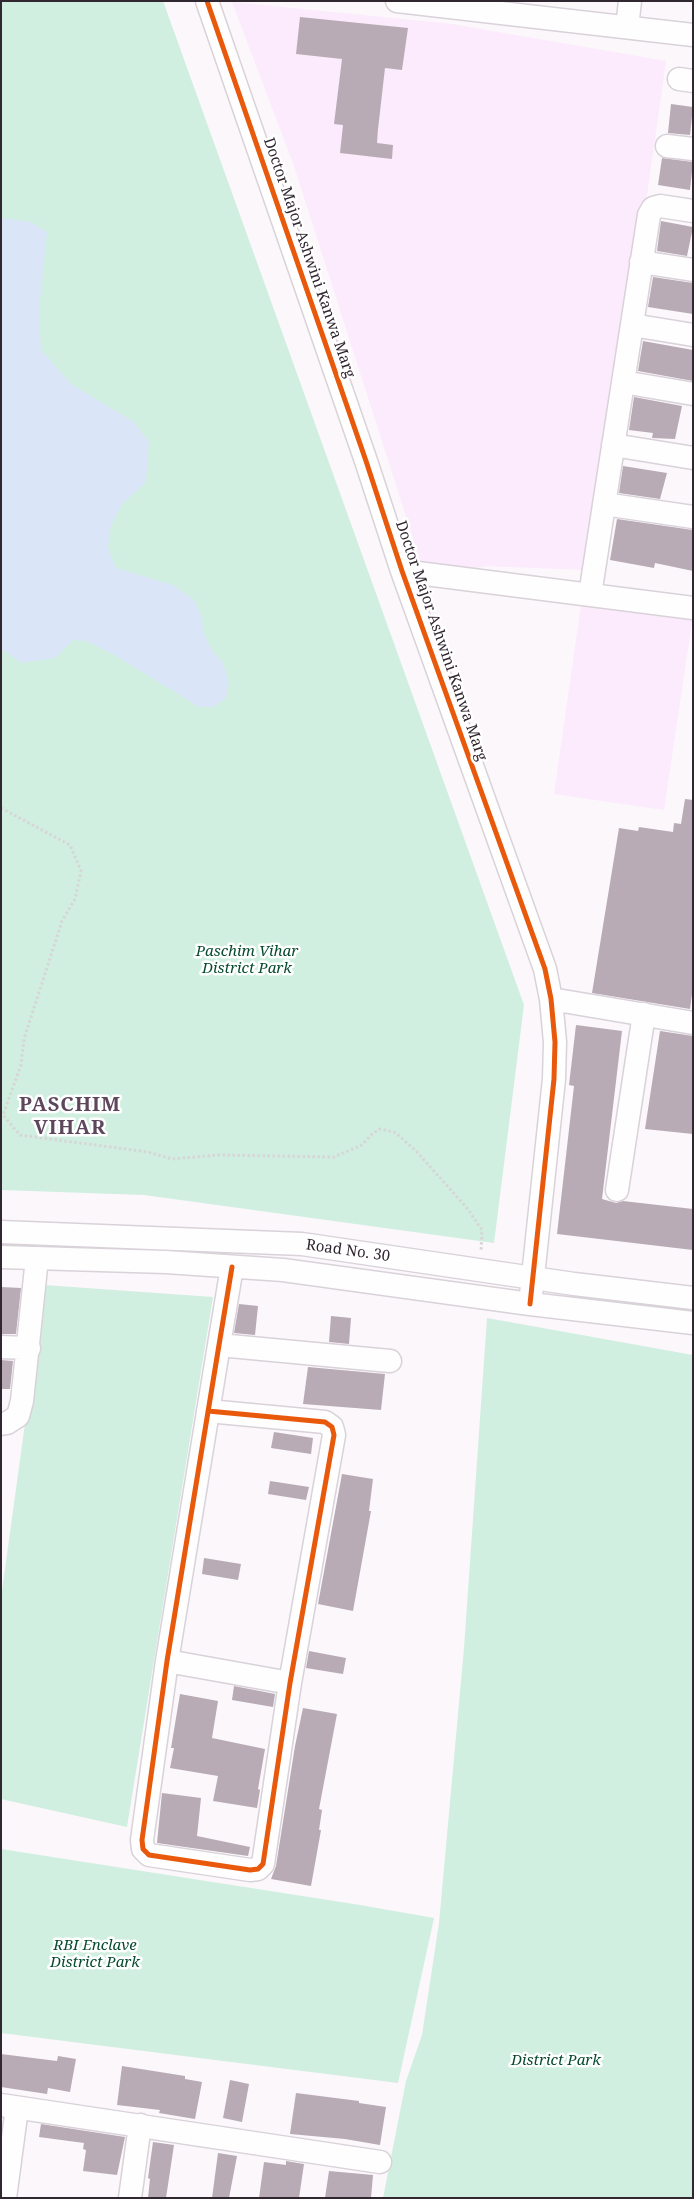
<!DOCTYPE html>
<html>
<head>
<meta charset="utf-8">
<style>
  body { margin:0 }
  #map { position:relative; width:694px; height:2199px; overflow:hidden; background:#fbf7fb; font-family:"Noto Serif",serif }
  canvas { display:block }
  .frame { position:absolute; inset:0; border:2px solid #312731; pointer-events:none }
</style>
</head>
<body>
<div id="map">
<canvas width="694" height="2199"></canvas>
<div class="frame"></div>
</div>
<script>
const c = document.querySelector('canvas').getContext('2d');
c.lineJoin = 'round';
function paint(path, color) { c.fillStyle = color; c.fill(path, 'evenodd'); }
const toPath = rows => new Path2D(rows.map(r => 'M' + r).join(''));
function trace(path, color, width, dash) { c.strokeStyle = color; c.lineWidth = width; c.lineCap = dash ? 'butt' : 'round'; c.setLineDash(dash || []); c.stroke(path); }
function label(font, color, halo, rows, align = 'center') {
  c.font = font + ' "Noto Serif",serif'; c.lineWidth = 5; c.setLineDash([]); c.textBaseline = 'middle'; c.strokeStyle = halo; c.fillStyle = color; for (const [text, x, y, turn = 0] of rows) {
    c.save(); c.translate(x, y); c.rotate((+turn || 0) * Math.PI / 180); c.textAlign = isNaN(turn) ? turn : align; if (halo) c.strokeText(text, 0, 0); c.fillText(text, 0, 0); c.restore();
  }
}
paint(toPath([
  [232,2,452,24,666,61,644,216,585,570,486,566,426,579,294,166],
  [581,605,693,615,664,810,554,794]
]), '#fcebfc');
paint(toPath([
  [1,1,163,1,524,1005,494,1243,144,1195,1,1190],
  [44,1285,213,1297,127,1827,1,1799,1,1598],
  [487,1318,693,1355,693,2198,383,2198,406,2081,422,2035,439,1923,464,1648],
  [1,1849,360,1905,434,1918,398,2083,1,2033]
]), '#d0efe0');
paint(toPath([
  [1,218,31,222,47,232,39,311,41,350,71,384,134,422,149,442,146,482,123,503,111,525,108,548,116,568,173,585,195,601,202,618,203,631,211,649,223,663,229,683,226,698,214,707,199,707,118,657,86,641,73,640,55,658,22,663,1,649]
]), '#dae6f8');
paint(toPath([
  [300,17,408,28,402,70,385,68,378,129,377,143,393,145,392,159,340,153,343,125,334,124,342,59,296,54],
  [671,104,693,107,690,135,668,133],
  [662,158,693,162,690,190,658,185],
  [661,221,693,227,687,256,657,251],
  [653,277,693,283,693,314,648,307],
  [643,341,693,350,693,381,638,371],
  [634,397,682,406,675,439,652,438,653,433,629,430],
  [623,466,667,473,660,499,619,493],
  [617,519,693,530,693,571,655,563,654,568,610,560],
  [685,799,693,800,693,987,690,1009,592,993,619,828,638,831,639,827,673,832,674,823,681,824],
  [576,1025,622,1031,602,1199,616,1203,623,1201,693,1209,693,1250,557,1234,574,1086,569,1085],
  [660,1031,693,1036,693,1134,645,1129],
  [1,1287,21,1288,16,1334,1,1334],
  [239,1304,258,1306,255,1335,234,1333],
  [331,1316,351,1318,349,1344,329,1342],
  [1,1360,13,1361,10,1389,1,1389],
  [308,1367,385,1374,381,1410,303,1404],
  [274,1432,313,1438,311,1454,271,1448],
  [342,1474,373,1479,369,1511,371,1511,353,1611,318,1604],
  [270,1481,309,1487,306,1500,268,1494],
  [204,1558,241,1564,238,1580,202,1574],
  [309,1651,346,1658,343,1674,306,1668],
  [234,1686,275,1694,273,1707,232,1700],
  [180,1694,218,1701,212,1738,265,1749,258,1789,260,1790,257,1808,213,1801,218,1776,170,1768,174,1748,171,1748],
  [303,1708,337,1714,319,1809,322,1810,319,1830,321,1830,311,1886,271,1879,276,1866,295,1746],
  [162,1793,201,1798,197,1836,250,1847,248,1856,157,1843],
  [1,2054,57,2061,58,2056,76,2059,70,2092,48,2088,47,2094,1,2087],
  [122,2066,185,2076,185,2079,202,2082,195,2119,159,2113,160,2110,117,2105],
  [230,2080,249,2084,242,2122,223,2118],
  [296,2093,359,2101,359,2103,386,2107,380,2145,345,2139,290,2134],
  [41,2124,125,2137,117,2175,83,2171,86,2150,83,2149,84,2143,39,2137],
  [153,2142,174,2145,166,2198,148,2198,150,2179,148,2178],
  [218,2153,237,2156,229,2198,212,2198],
  [286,2161,304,2164,299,2198,259,2198,264,2162,286,2165],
  [329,2171,373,2175,371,2198,325,2198]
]), '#b8abb5');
const minor = toPath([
  [207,1,366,461,402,571,545,969,551,999,555,1042,554,1079,530,1304],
  [397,1,693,35],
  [627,27,630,1],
  [679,79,693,81],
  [667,146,693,149],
  [641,262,693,270],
  [632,325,693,335],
  [623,382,693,394],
  [613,445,693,458],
  [604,504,693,517],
  [402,571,693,608],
  [590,595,649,215,653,208,660,206,693,211],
  [551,999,693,1023],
  [617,1190,644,1014],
  [1,1232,302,1244,574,1284,693,1298],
  [1,1257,166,1262,283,1270,530,1304,693,1323],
  [219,1345,390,1361],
  [1,1347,29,1348],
  [208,1411,325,1422,332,1427,334,1435,290,1683,263,1864,258,1869,250,1870,149,1855,143,1849,142,1840,167,1661,219,1345,232,1267],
  [1,1424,7,1423,18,1416,22,1401,37,1258],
  [167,1661,290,1683],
  [1,2105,380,2162],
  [5,2198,17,2108],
  [130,2198,140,2125]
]);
trace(minor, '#d9d2d9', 25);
trace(toPath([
  [1,808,70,845,81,871,75,899,62,921,24,1039,21,1065,3,1115,20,1135,148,1152,172,1159,218,1155,334,1157,362,1145,372,1134,380,1129,389,1131,396,1133,417,1152,467,1208,482,1230,481,1252]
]), '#d7d6d7', 3, [2.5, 2.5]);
trace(minor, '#fefefe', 22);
trace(toPath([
  [207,1,366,461,402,571,545,969,551,999,555,1042,554,1079,530,1304],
  [208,1411,325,1422,332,1427,334,1435,290,1683,263,1864,258,1869,250,1870,149,1855,143,1849,142,1840,167,1661,219,1345,232,1267]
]), '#e8590c', 5);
label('15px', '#312731', '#fff', [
  ["Doctor Major Ashwini Kanwa Marg",309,258,71],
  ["Doctor Major Ashwini Kanwa Marg",441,641,71],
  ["Road No. 30",348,1251,8]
]);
label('italic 15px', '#064a30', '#fff', [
  ["Paschim Vihar",247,952],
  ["District Park",247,969],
  ["RBI Enclave",95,1946],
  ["District Park",95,1963],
  ["District Park",556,2061]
]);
c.letterSpacing = '1px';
label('bold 20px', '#5e475d', '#fff', [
  ["PASCHIM",70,1105],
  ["VIHAR",70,1128]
]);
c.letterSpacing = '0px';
</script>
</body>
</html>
